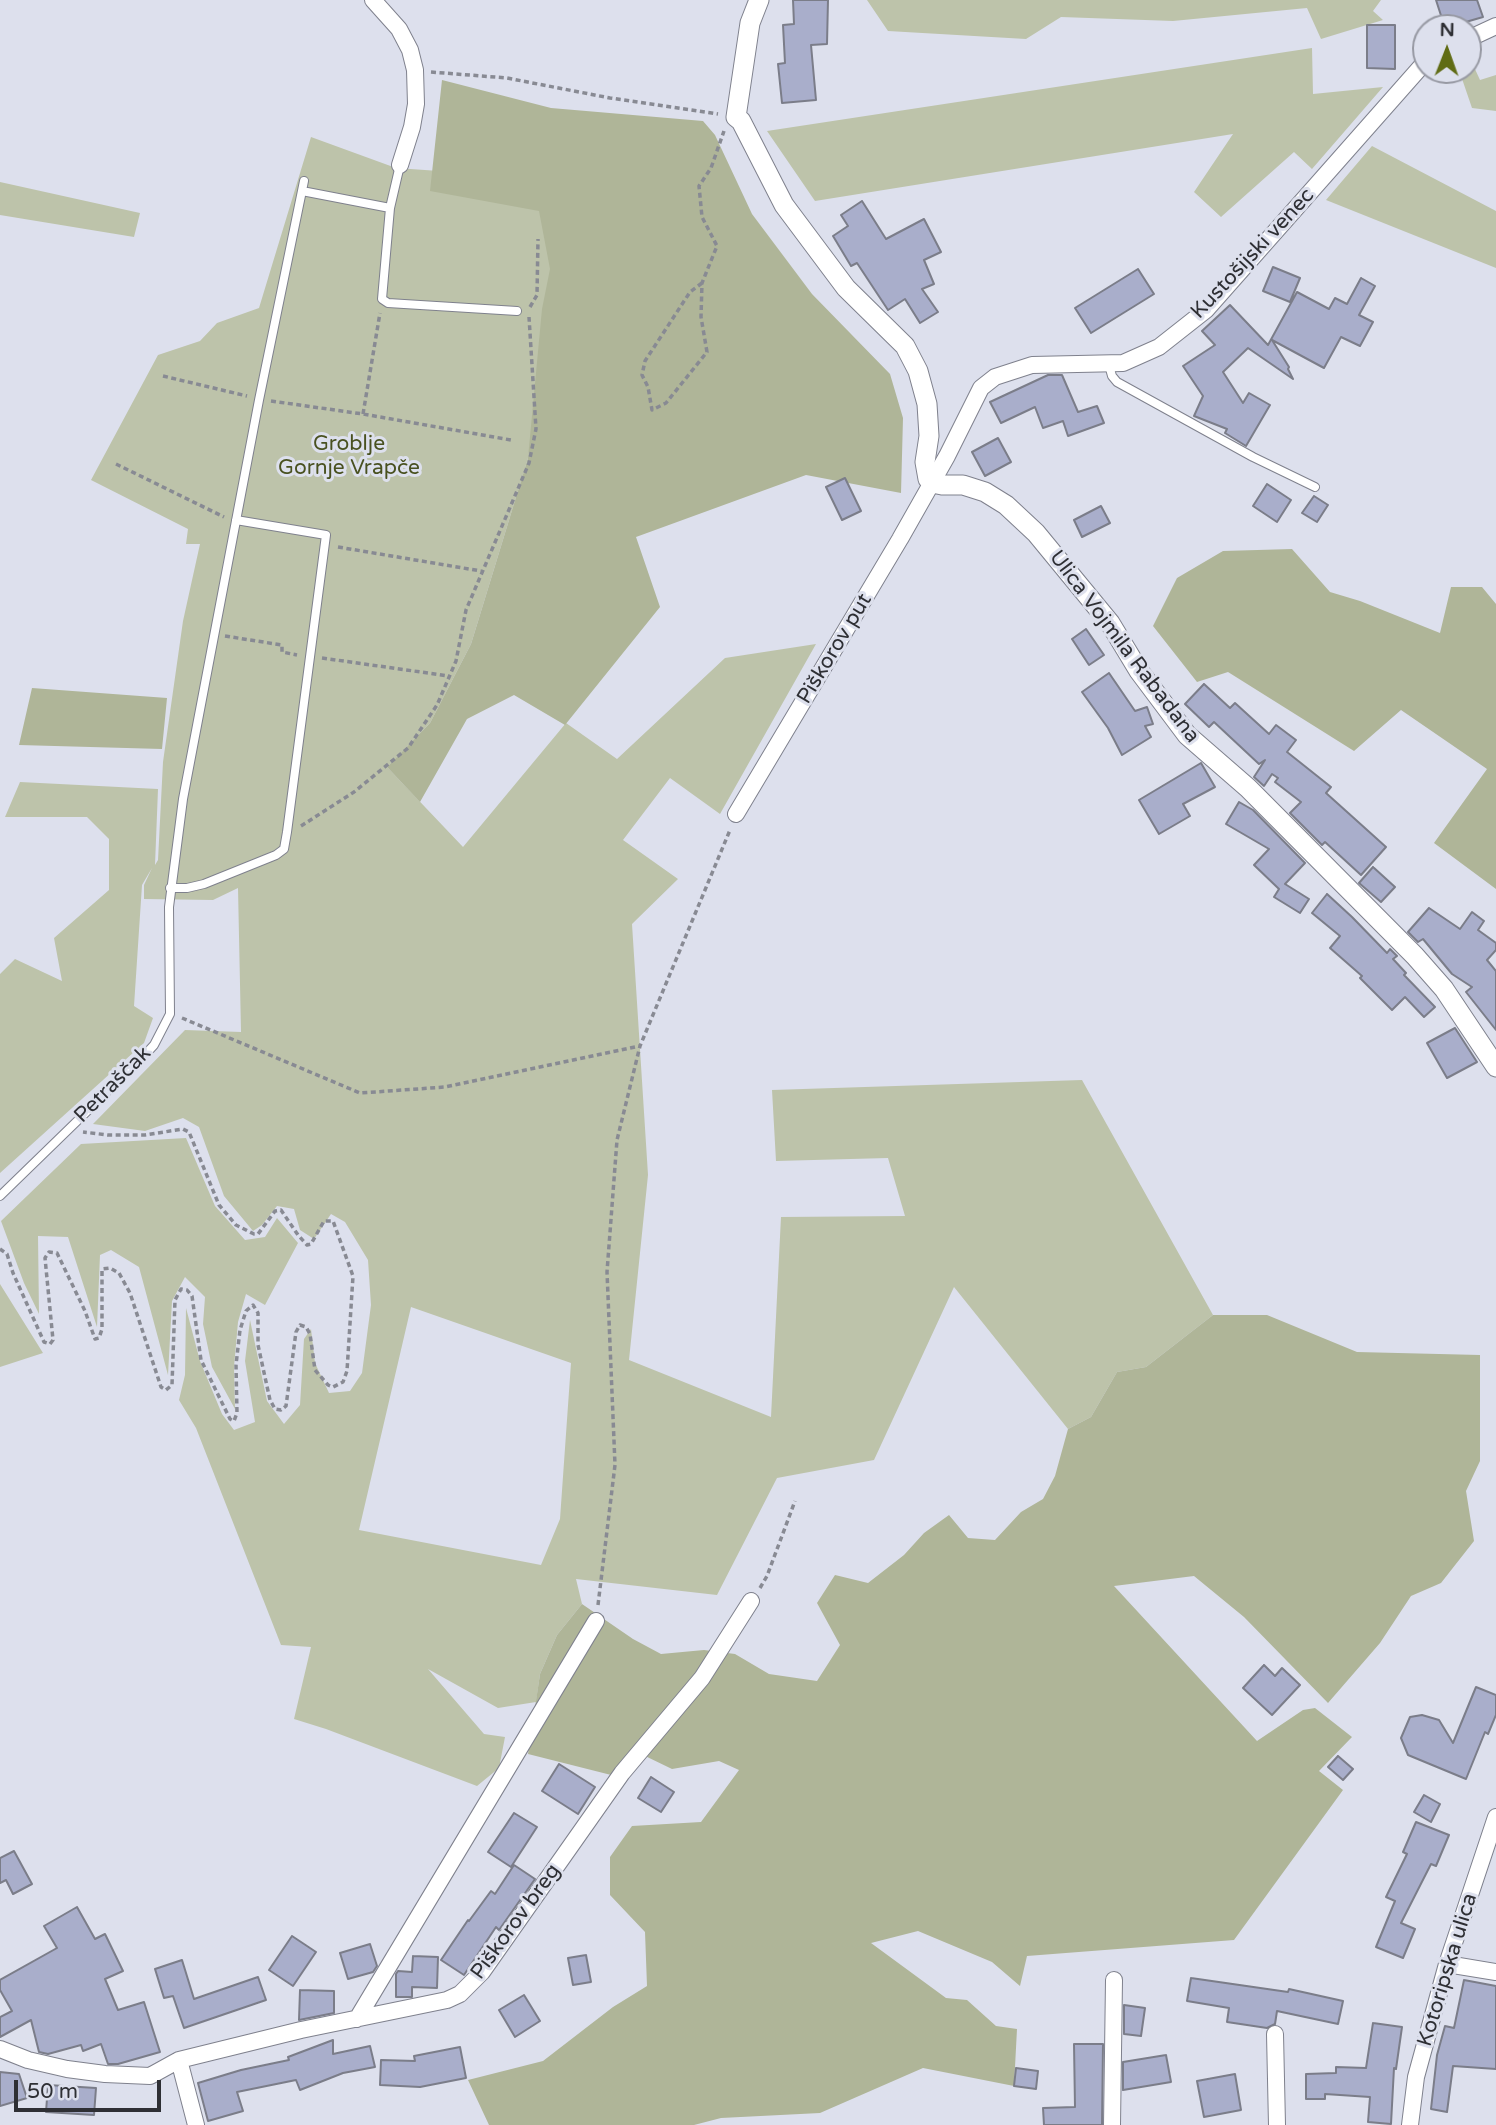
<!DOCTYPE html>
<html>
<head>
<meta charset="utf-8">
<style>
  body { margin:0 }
  #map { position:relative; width:1496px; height:2125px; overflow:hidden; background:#dde0ed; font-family:"Varela Round",sans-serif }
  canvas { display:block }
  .north { position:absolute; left:1412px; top:14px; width:70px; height:70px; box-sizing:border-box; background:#dde0ed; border:2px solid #9799a3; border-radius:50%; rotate:1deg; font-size:19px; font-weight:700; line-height:28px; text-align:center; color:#2e2f34 }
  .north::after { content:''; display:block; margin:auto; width:24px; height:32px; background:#606c15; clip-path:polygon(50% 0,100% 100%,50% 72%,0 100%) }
  .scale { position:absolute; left:14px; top:2080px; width:147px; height:32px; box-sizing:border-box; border:4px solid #2e2f34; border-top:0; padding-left:9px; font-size:21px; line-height:24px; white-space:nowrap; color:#2e2f34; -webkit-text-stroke:5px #dde0ed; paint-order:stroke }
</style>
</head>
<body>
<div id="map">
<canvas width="1496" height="2125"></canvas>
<div class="north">N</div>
<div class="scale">50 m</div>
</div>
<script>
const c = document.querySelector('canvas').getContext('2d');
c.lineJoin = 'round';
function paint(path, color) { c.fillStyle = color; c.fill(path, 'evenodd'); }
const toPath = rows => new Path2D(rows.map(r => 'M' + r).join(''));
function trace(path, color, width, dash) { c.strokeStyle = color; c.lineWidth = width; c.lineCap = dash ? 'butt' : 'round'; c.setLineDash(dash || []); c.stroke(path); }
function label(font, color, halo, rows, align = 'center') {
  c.font = font + ' "Varela Round",sans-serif'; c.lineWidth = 6; c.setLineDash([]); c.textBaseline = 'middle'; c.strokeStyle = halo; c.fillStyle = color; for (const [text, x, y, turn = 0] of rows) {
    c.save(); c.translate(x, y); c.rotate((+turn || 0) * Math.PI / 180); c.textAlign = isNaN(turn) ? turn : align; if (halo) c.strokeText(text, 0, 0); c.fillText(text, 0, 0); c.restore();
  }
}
paint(toPath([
  [867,0,1381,0,1373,11,1383,20,1321,39,1307,8,1173,21,1061,17,1026,39,888,31],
  [1312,48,1313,94,1383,87,1312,169,1294,152,1221,217,1194,192,1233,134,815,201,767,131],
  [1469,56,1480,80,1496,75,1496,111,1472,108,1459,70,1468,70],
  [311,137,396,168,554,179,551,308,528,458,471,644,430,723,387,767,463,847,566,723,617,759,725,658,816,644,720,814,670,778,623,840,678,879,632,924,648,1175,629,1360,771,1417,781,1217,905,1216,888,1158,776,1161,772,1090,1082,1080,1213,1315,1146,1367,1117,1372,1091,1417,1068,1429,954,1287,874,1460,777,1478,717,1595,576,1579,582,1604,557,1635,540,1674,536,1702,498,1708,428,1669,484,1734,505,1737,499,1768,477,1786,326,1729,294,1719,311,1647,281,1645,196,1428,179,1400,185,1375,186,1308,200,1361,222,1414,234,1430,255,1422,245,1361,250,1320,267,1401,284,1424,300,1405,304,1339,311,1329,315,1363,329,1393,350,1391,362,1373,371,1305,368,1260,345,1222,331,1214,314,1239,300,1230,294,1209,277,1206,262,1225,253,1231,224,1196,199,1127,183,1118,145,1131,93,1124,185,1030,241,1032,238,888,213,900,144,899,144,885,152,868,142,885,134,1006,153,1018,144,1043,0,1173,0,974,15,959,62,981,54,938,109,890,109,839,87,817,5,817,20,782,158,789,155,865,158,860,163,762,183,621,200,544,186,544,188,529,91,480,158,355,200,341,217,323,259,308],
  [411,1307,571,1363,560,1519,541,1565,359,1530],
  [1372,146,1496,211,1496,268,1326,200],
  [0,182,140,213,134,237,0,215],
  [186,1138,215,1206,245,1240,265,1237,277,1218,298,1243,265,1305,246,1294,238,1322,234,1367,235,1409,212,1367,203,1324,205,1297,185,1277,172,1301,168,1375,139,1267,111,1250,100,1255,97,1327,68,1237,38,1236,39,1314,24,1283,1,1221,81,1144],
  [0,1284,43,1353,0,1367]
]), '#bdc3aa');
paint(toPath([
  [442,80,551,108,703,121,715,135,752,214,812,294,890,374,903,418,901,493,806,475,636,537,660,607,565,725,514,695,467,719,420,802,387,767,430,723,471,644,528,458,542,309,550,269,539,211,430,191],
  [1292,549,1330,592,1360,601,1440,633,1451,587,1482,587,1496,604,1496,889,1434,843,1487,769,1401,710,1354,751,1228,672,1197,682,1153,626,1177,578,1223,551],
  [32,688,167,698,162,749,19,745],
  [1213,1315,1267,1315,1357,1352,1480,1355,1480,1461,1466,1491,1474,1541,1441,1583,1411,1596,1380,1643,1328,1703,1244,1617,1194,1576,1114,1586,1257,1741,1303,1710,1315,1708,1352,1737,1319,1771,1343,1790,1234,1940,1027,1956,1020,1986,992,1962,918,1931,871,1943,946,1998,967,2000,996,2026,1017,2029,1014,2086,923,2068,820,2113,721,2118,694,2125,489,2125,468,2080,543,2061,613,2007,647,1986,645,1932,610,1895,610,1857,632,1826,701,1822,739,1770,719,1761,672,1769,641,1754,627,1779,528,1754,540,1674,557,1635,582,1604,633,1639,661,1654,704,1650,735,1654,769,1674,817,1681,840,1645,817,1603,835,1575,868,1583,904,1555,924,1533,949,1515,968,1538,995,1540,1021,1512,1043,1499,1055,1476,1068,1429,1091,1417,1117,1372,1146,1367]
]), '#afb598');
const building = toPath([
  [793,0,828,0,827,44,811,45,816,100,782,103,778,64,785,63,783,25,794,24,793,0],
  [1436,0,1477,0,1483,17,1445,28,1436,0],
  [1367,25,1395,25,1395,69,1367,68,1367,25],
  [862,201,886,239,924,219,941,252,924,260,934,284,922,289,938,312,920,323,905,299,888,310,857,263,851,266,833,236,848,226,841,215,862,201],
  [1273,267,1300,278,1290,302,1263,291,1273,267],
  [1138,269,1154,294,1091,333,1075,308,1138,269],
  [1361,278,1375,286,1359,315,1373,322,1360,346,1341,337,1324,368,1272,340,1289,367,1288,369,1293,379,1248,348,1223,372,1243,403,1249,393,1270,405,1246,446,1225,433,1227,429,1194,416,1203,396,1183,366,1215,345,1202,331,1230,305,1268,345,1297,292,1329,309,1335,298,1347,304,1361,278],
  [1048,375,1062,375,1078,412,1097,406,1104,423,1068,436,1063,421,1043,428,1035,407,1001,423,990,402,1048,375],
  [998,438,1011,462,985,476,972,452,998,438],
  [845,478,861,511,842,520,826,487,845,478],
  [1267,484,1291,500,1277,522,1253,506,1267,484],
  [1314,496,1328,505,1317,522,1302,513,1314,496],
  [1101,506,1110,523,1082,537,1074,520,1101,506],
  [1086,629,1104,655,1089,665,1072,639,1086,629],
  [1109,673,1135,711,1147,707,1153,724,1145,726,1151,737,1122,755,1108,728,1082,692,1109,673],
  [1204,684,1230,708,1235,703,1269,734,1276,725,1296,740,1287,752,1331,787,1326,793,1386,847,1361,875,1325,842,1322,845,1290,813,1301,802,1275,782,1278,778,1272,774,1264,786,1254,777,1265,760,1259,764,1214,722,1209,727,1185,704,1204,684],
  [1201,763,1215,787,1183,804,1190,816,1159,834,1139,800,1201,763],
  [1239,802,1253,810,1305,863,1285,884,1309,899,1300,913,1274,897,1279,889,1254,865,1269,849,1226,824,1239,802],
  [1373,867,1395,887,1381,902,1359,883,1373,867],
  [1327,894,1352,917,1387,953,1390,949,1397,956,1393,959,1406,973,1404,975,1435,1007,1424,1017,1405,997,1392,1010,1360,978,1362,976,1330,948,1340,936,1312,913,1327,894],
  [1429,908,1460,929,1472,912,1484,921,1478,930,1496,943,1496,950,1487,960,1496,971,1496,1030,1466,992,1472,987,1452,974,1423,939,1418,942,1408,932,1429,908],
  [1455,1028,1477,1062,1447,1078,1427,1043,1455,1028],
  [1264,1665,1275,1676,1282,1668,1300,1685,1272,1715,1243,1688,1264,1665],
  [1476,1687,1496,1695,1496,1715,1488,1734,1485,1732,1466,1779,1408,1755,1401,1738,1410,1717,1422,1715,1439,1720,1453,1743,1476,1687],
  [1338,1756,1353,1769,1343,1780,1328,1767,1338,1756],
  [559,1764,595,1787,578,1814,542,1791,559,1764],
  [651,1777,674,1792,661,1812,638,1798,651,1777],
  [1424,1795,1440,1804,1431,1822,1414,1812,1424,1795],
  [514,1813,537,1827,511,1867,488,1852,514,1813],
  [1416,1822,1449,1835,1436,1866,1431,1864,1401,1923,1415,1929,1403,1958,1376,1947,1395,1901,1386,1897,1407,1854,1403,1852,1416,1822],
  [14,1851,32,1884,13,1894,6,1880,0,1883,0,1858,14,1851],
  [514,1865,535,1879,499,1930,496,1927,464,1975,441,1960,468,1920,469,1921,491,1891,495,1894,514,1865],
  [77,1907,95,1939,105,1934,123,1971,105,1979,118,2010,144,2002,160,2052,118,2064,108,2064,101,2044,83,2051,81,2045,48,2054,39,2052,31,2020,0,2037,0,2017,12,2011,0,1990,0,1980,57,1948,44,1926,77,1907],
  [292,1936,316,1952,293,1986,269,1970,292,1936],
  [370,1944,377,1966,373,1972,348,1979,340,1953,370,1944],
  [586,1955,591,1982,573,1985,568,1958,586,1955],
  [413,1956,438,1957,437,1988,412,1987,412,1997,396,1997,396,1974,398,1971,412,1972,413,1956],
  [182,1960,194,1999,258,1977,266,2000,184,2028,173,1996,164,1998,155,1969,182,1960],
  [1191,1978,1288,1992,1289,1989,1343,2001,1338,2024,1277,2011,1275,2024,1267,2028,1227,2022,1229,2008,1187,2001,1191,1978],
  [1464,1980,1496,1986,1496,2069,1453,2066,1447,2112,1431,2109,1437,2055,1445,2026,1454,2028,1464,1980],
  [300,1990,334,1991,334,2013,299,2020,300,1990],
  [524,1995,540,2021,515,2037,499,2010,524,1995],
  [1124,2005,1145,2008,1141,2036,1124,2034,1124,2005],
  [1373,2023,1402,2027,1396,2069,1394,2068,1391,2124,1368,2122,1370,2097,1325,2094,1325,2099,1306,2099,1306,2074,1336,2073,1336,2067,1366,2068,1373,2023],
  [333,2040,333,2054,370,2046,375,2067,343,2073,300,2090,296,2080,237,2092,243,2111,208,2121,198,2083,241,2070,289,2060,288,2057,333,2040],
  [1074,2044,1103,2044,1102,2125,1044,2125,1043,2108,1075,2107,1074,2044],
  [460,2047,466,2078,420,2087,380,2085,381,2060,415,2061,414,2056,460,2047],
  [1166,2055,1171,2082,1123,2090,1123,2062,1166,2055],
  [1016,2068,1038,2071,1036,2089,1014,2086,1016,2068],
  [0,2072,19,2074,27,2098,0,2106,0,2072],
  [1235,2074,1241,2110,1204,2117,1197,2081,1235,2074],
  [48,2085,96,2088,94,2115,46,2112,48,2085]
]);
paint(building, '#a9aecb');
trace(building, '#7b7d89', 2);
const service = toPath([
  [302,191,390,208,400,165],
  [390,208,382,299,388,303,517,311],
  [1109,365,1112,376,1117,382,1253,457,1315,487],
  [170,888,187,888,204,884,276,855,284,849,287,832,326,535,236,520],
  [0,1196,142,1058,154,1045,170,1014,169,907,183,799,259,400,304,181]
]);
const minor = toPath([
  [373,0,399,29,410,50,415,70,416,104,412,127,400,165],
  [1468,39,1496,26],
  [736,814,900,539,947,456,981,388,995,377,1032,365,1123,363,1159,347,1206,310,1426,61],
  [1447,1964,1496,1972],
  [357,2019,596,1621],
  [1275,2034,1277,2125],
  [0,2049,28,2060,67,2069,105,2074,150,2076,179,2060,301,2030,447,2000,460,1994,482,1972,622,1773,702,1678,751,1601],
  [179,2060,196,2125],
  [1112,2125,1114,1980],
  [1410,2125,1416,2077,1447,1964,1496,1817]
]);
const tertiary = toPath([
  [759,0,750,23,736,117,741,121,784,205,846,288,905,346,918,371,927,404,929,436,925,462,928,479,932,483,942,485,963,485,985,492,1006,505,1036,533,1110,623,1139,671,1187,735,1248,788,1415,956,1444,989,1496,1067]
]);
trace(service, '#7f818d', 10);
trace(minor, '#7f818d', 18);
trace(tertiary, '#7f818d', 21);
trace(toPath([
  [431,72,507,78,610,98,718,114],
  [702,283,690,292,645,361,642,375,648,387,652,410,666,403,707,352,701,317,702,283,717,246,702,217,699,186,711,168,724,131],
  [530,307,537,295,538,239],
  [163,376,247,396],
  [271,401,363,414,511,440],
  [363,414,380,313],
  [116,464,224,517],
  [338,547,481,571],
  [225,636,282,645,282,652,297,655],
  [322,658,449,676],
  [301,826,354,792,408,748,437,705,456,661,466,610,529,463,536,429,529,317],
  [182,1018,360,1093,445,1087,640,1046],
  [0,1249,7,1254,13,1273,44,1342,50,1344,53,1340,45,1258,49,1252,57,1253,85,1311,95,1339,99,1338,102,1329,102,1269,110,1268,119,1273,130,1293,161,1387,166,1390,172,1385,175,1300,181,1289,187,1290,192,1296,201,1360,230,1419,234,1421,237,1413,236,1365,240,1330,246,1311,253,1305,258,1313,258,1345,270,1400,275,1409,281,1410,286,1406,296,1332,300,1325,306,1327,310,1334,315,1370,328,1385,333,1387,343,1382,347,1371,353,1276,333,1221,324,1221,311,1244,307,1245,298,1235,281,1210,275,1211,258,1234,254,1234,236,1225,219,1205,189,1132,183,1129,145,1135,108,1135,83,1132],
  [760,1588,767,1576,795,1501],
  [598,1605,615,1465,607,1272,617,1140,640,1046,730,830]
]), '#888a93', 3.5, [5, 3.5]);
trace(service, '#fff', 8);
trace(minor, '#fff', 16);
trace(tertiary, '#fff', 19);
label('21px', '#2e2f34', '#dde0ed', [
  ["Kustošijski venec",1253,254,-47],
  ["Ulica Vojmila Rabadana",1124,647,53],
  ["Piškorov put",835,649,-59],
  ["Petraščak",113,1085,-45],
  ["Piškorov breg",516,1922,-54],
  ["Kotoripska ulica",1448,1970,-73]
]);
label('21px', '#495120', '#dde0ed', [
  ["Groblje",349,444],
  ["Gornje Vrapče",349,468]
]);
</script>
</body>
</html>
